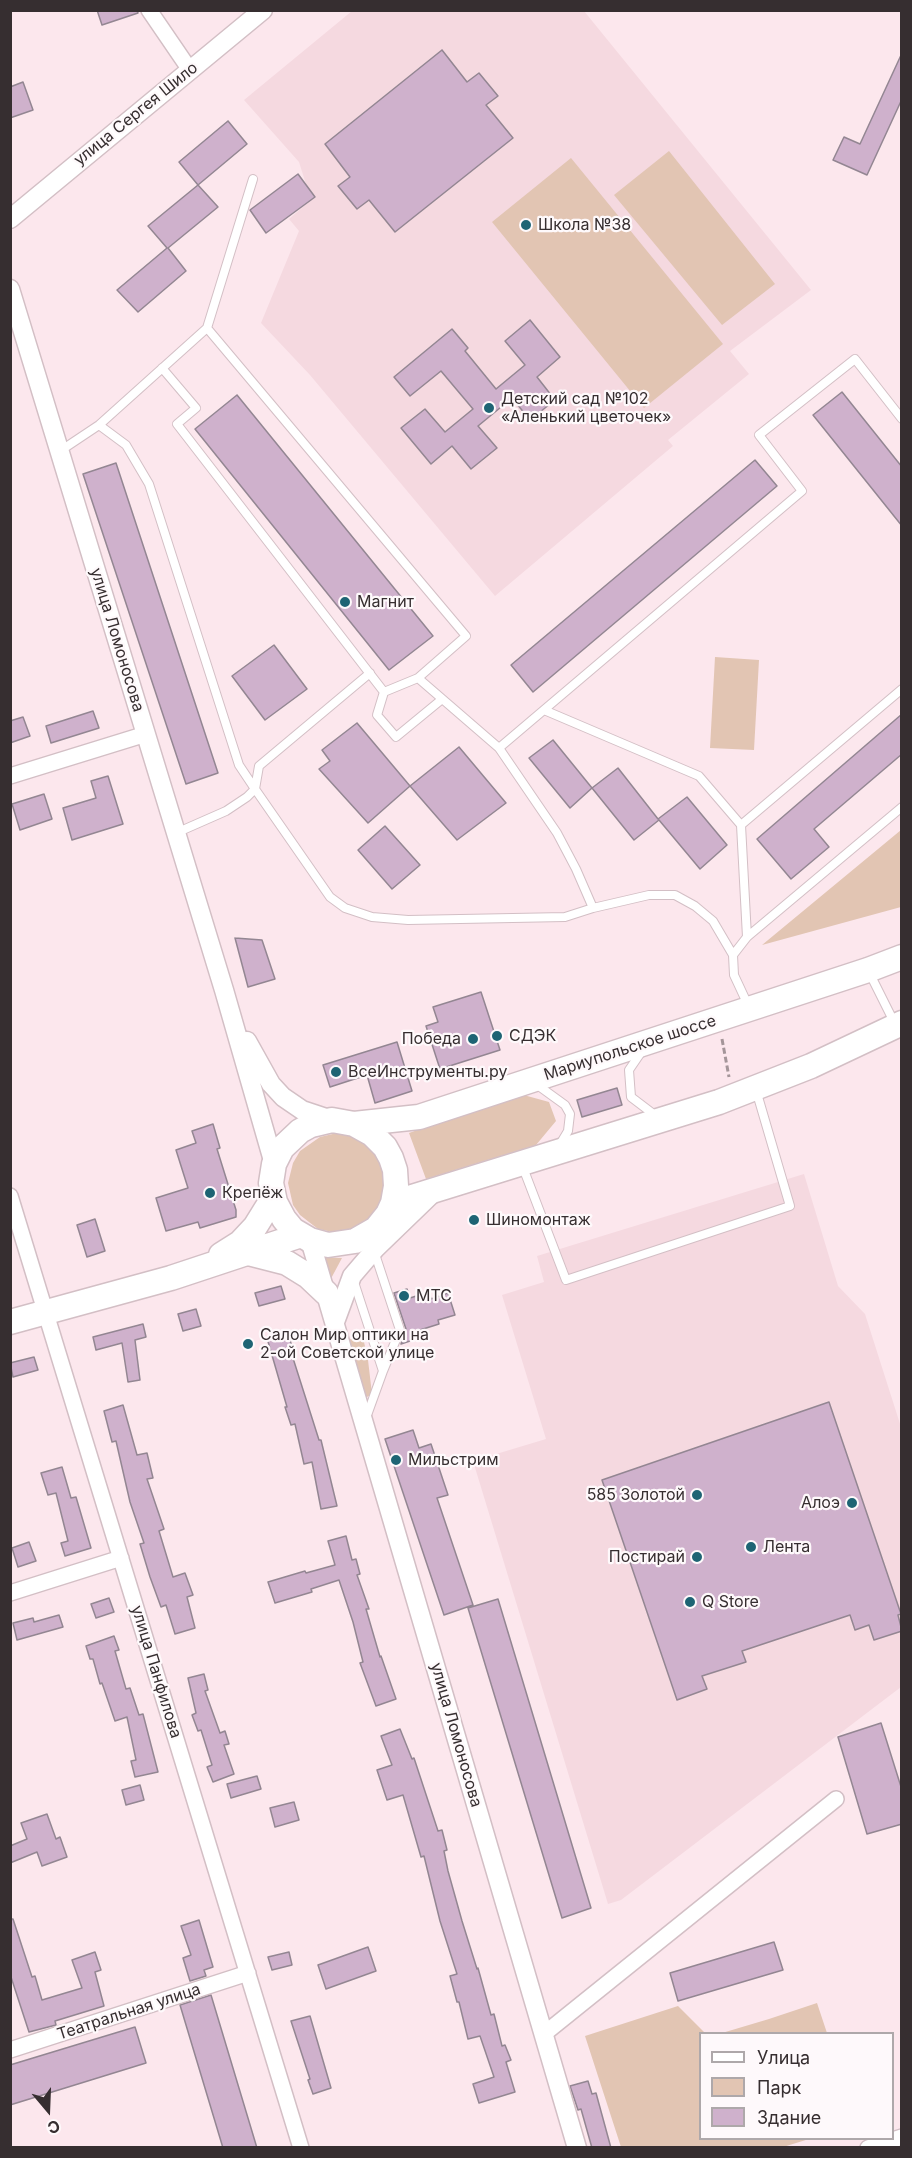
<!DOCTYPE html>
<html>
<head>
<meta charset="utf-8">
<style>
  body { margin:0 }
  #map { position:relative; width:912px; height:2158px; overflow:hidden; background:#fce7ed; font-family:Inter,sans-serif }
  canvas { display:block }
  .frame { position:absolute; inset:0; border:12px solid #362e30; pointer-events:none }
  .legend { position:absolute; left:699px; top:2032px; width:195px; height:108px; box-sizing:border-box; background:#fef9fb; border:2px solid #aea8aa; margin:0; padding:8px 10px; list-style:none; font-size:18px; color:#362e30 }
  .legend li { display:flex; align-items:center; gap:12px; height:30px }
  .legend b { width:30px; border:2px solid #aea8aa }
  .north { position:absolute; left:18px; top:2080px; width:60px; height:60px; -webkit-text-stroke:4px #fef9fb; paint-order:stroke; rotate:161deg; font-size:16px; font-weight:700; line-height:24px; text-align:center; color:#362e30 }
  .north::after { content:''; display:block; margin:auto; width:21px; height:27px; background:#362e30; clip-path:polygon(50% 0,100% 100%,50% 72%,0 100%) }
</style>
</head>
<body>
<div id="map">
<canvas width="912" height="2158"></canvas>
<div class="frame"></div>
<ul class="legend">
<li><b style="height:8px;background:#fff"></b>Улица</li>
<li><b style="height:16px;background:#e2c5b3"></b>Парк</li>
<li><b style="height:16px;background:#cfb1cc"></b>Здание</li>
</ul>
<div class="north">С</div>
</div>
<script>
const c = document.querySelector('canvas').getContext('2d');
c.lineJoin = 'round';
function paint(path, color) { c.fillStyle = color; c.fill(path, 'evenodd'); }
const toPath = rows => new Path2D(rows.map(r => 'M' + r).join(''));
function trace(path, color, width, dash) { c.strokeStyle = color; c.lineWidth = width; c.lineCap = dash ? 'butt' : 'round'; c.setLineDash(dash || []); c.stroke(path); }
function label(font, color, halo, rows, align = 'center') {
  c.font = font + ' Inter,sans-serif'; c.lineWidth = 4.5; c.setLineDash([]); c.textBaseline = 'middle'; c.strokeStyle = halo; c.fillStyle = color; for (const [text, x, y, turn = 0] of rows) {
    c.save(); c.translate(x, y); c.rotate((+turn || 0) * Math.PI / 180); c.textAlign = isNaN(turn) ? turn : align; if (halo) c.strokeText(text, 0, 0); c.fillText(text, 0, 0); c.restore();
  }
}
paint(toPath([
  [352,11,584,11,811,290,730,351,749,374,668,440,673,446,495,596,310,375,261,323,299,231,289,219,311,200,299,162,244,100],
  [804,1174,838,1286,865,1314,901,1427,901,1687,621,1900,608,1904,473,1461,546,1439,502,1295,544,1282,537,1256]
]), '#f5d9e0');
paint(toPath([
  [669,151,775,284,722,325,614,195],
  [571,158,723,344,644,408,492,222],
  [715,657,759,660,754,750,710,748],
  [901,830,901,907,762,945],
  [520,1094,549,1102,556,1121,536,1145,426,1179,409,1133],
  [337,1133,349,1134,369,1143,388,1173,381,1210,360,1228,338,1233,318,1229,300,1215,293,1205,288,1183,293,1163,300,1151,320,1137],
  [318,1257,342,1258,327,1286],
  [356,1338,364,1342,368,1360,372,1394,367,1397,362,1397,347,1340],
  [817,2003,827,2033,722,2033,769,2019],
  [678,2006,705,2033,700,2034,700,2138,809,2139,780,2148,621,2147,585,2036]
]), '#e2c5b3');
const building = toPath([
  [97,10,137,10,138,13,102,25,97,10],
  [442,50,467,82,479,73,498,96,486,105,513,138,395,232,369,200,357,209,338,186,350,177,325,144,442,50],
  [902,53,902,99,867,175,833,160,844,137,860,144,902,53],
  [23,82,33,110,10,118,10,87,23,82],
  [228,121,247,144,198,185,218,207,168,248,186,271,138,312,117,290,167,248,148,226,198,185,179,162,228,121],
  [298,174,315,197,266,233,250,210,298,174],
  [530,320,560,357,537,377,555,400,530,420,512,398,478,426,497,448,471,469,452,446,431,464,401,428,425,409,445,432,473,409,441,371,410,396,394,377,452,329,468,348,465,351,496,389,525,365,505,341,530,320],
  [842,392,902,467,902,526,813,415,842,392],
  [237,395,433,636,389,670,195,429,237,395],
  [755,460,777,486,533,692,511,665,755,460],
  [116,463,218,773,186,784,83,474,116,463],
  [274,645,307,689,265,720,232,676,274,645],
  [93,711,99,728,51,743,46,726,93,711],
  [902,714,902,754,814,829,829,847,791,879,757,839,902,714],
  [23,717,30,736,10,743,10,721,23,717],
  [357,723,410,786,368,823,319,769,330,761,322,750,357,723],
  [553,740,592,788,570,808,529,758,553,740],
  [459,747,506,803,457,840,410,786,459,747],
  [618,768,658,819,687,797,727,845,700,869,659,820,634,840,592,788,618,768],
  [108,776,123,824,72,840,63,808,96,798,91,781,108,776],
  [44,794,52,819,20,830,12,804,44,794],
  [385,826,420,865,392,889,358,850,385,826],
  [235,938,262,940,275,979,248,987,235,938],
  [481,992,500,1050,440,1069,426,1026,438,1022,433,1007,481,992],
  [397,1042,412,1091,375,1103,367,1075,330,1087,323,1065,397,1042],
  [617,1088,622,1105,582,1117,577,1100,617,1088],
  [213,1124,220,1148,217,1149,236,1210,236,1217,200,1228,198,1222,166,1231,156,1198,188,1188,176,1150,196,1143,192,1131,213,1124],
  [95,1219,105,1251,87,1257,77,1225,95,1219],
  [281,1286,285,1299,259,1306,255,1293,281,1286],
  [407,1289,410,1298,429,1292,431,1299,448,1293,455,1315,438,1320,439,1324,420,1330,422,1337,401,1344,406,1329,394,1293,407,1289],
  [196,1309,201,1326,183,1331,178,1314,196,1309],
  [143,1324,146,1337,135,1340,140,1380,128,1382,122,1343,96,1350,93,1337,143,1324],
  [288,1333,294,1354,292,1355,319,1440,321,1440,337,1506,321,1509,312,1462,304,1464,295,1424,291,1425,285,1407,287,1407,267,1338,288,1333],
  [34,1357,38,1370,13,1377,10,1363,34,1357],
  [829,1402,901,1614,898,1615,902,1631,874,1640,869,1625,855,1630,850,1615,742,1651,746,1662,702,1676,707,1689,677,1700,602,1480,829,1402],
  [123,1405,137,1455,147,1453,153,1478,147,1479,164,1529,159,1531,173,1577,185,1573,193,1595,187,1597,195,1628,175,1634,166,1605,161,1607,150,1577,140,1544,144,1543,130,1502,116,1441,112,1442,104,1411,123,1405],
  [413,1430,419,1448,431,1444,448,1495,437,1498,473,1605,444,1615,385,1439,413,1430],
  [62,1467,71,1498,76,1497,91,1548,65,1556,61,1543,68,1541,56,1493,48,1495,41,1473,62,1467],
  [346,1536,352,1560,356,1559,360,1574,357,1575,369,1609,366,1609,380,1657,381,1656,396,1699,376,1706,360,1663,363,1662,353,1622,339,1580,311,1589,312,1592,275,1603,268,1582,305,1571,306,1573,335,1565,328,1541,346,1536],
  [29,1542,36,1561,18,1567,12,1548,29,1542],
  [109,1598,114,1612,96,1618,91,1604,109,1598],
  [498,1599,591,1908,562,1918,468,1608,498,1599],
  [59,1615,63,1627,17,1640,13,1623,33,1618,34,1622,59,1615],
  [114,1636,119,1650,115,1651,126,1689,130,1688,139,1715,143,1714,158,1772,135,1777,131,1761,136,1760,127,1717,115,1721,102,1683,100,1684,93,1659,90,1659,86,1646,114,1636],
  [204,1674,208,1690,205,1691,220,1733,225,1731,229,1744,224,1745,234,1774,213,1782,207,1767,212,1765,201,1730,198,1731,192,1715,196,1713,188,1678,204,1674],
  [881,1723,902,1790,902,1824,867,1834,838,1737,881,1723],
  [400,1729,412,1759,414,1758,438,1831,442,1830,447,1850,444,1851,448,1871,462,1921,477,1969,478,1968,491,2015,494,2014,502,2046,505,2045,511,2060,506,2062,515,2092,479,2103,473,2084,494,2077,480,2036,468,2039,459,2002,457,2002,450,1976,457,1974,440,1921,424,1856,421,1857,403,1795,387,1800,377,1770,392,1765,381,1736,400,1729],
  [257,1776,261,1789,231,1798,227,1784,257,1776],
  [140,1785,144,1800,126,1805,122,1790,140,1785],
  [294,1802,299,1820,275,1827,270,1808,294,1802],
  [47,1814,56,1839,60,1837,67,1857,42,1866,37,1852,10,1863,10,1846,27,1839,21,1823,47,1814],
  [10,1919,13,1919,32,1977,35,1976,42,2000,82,1988,72,1960,95,1952,101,1970,95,1972,104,2006,55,2021,56,2025,29,2032,10,1974,10,1919],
  [199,1920,213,1967,204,1970,206,1976,190,1981,183,1958,191,1955,181,1926,199,1920],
  [774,1942,783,1970,678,2001,670,1973,774,1942],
  [368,1947,376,1971,326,1989,318,1965,368,1947],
  [289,1952,292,1965,272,1970,268,1957,289,1952],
  [211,1995,257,2148,223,2148,180,2005,211,1995],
  [310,2016,331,2088,313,2094,308,2080,310,2079,291,2021,310,2016],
  [135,2027,146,2063,10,2105,10,2065,135,2027],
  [588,2081,592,2094,596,2093,611,2148,592,2148,581,2109,578,2110,570,2086,588,2081]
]);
paint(building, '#cfb1cc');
trace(building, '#938692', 1.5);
const service = toPath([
  [207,328,466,636,418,678],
  [162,368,196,408,177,424,384,692],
  [99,425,126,445,149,484,239,765,255,789,247,797,226,811,176,833],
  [60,451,99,425,207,328,253,179],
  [370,673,259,766,255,789,330,897,345,908,372,917,408,920,565,917,593,908,649,895,675,895,695,906,713,921,733,955],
  [441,700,396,737,377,715,384,692,418,678,499,748,802,491,759,435,855,359,902,419],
  [544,710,699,776,741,825,902,689],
  [499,748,557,833,576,869,593,908],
  [741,825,747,937],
  [870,974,894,1022],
  [748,1005,734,975,733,955,747,937,902,807],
  [642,1051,629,1070,631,1097,656,1116],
  [536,1084,565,1105,570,1114,568,1131,559,1146],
  [522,1165,566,1280,790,1206,756,1090],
  [374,1251,400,1330,383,1371],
  [354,1282,383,1371,366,1418]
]);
const minor = toPath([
  [149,10,190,70],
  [10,776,146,734],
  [10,1196,301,2148],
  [10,1593,121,1558],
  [544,2034,836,1799],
  [10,2050,248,1973],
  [868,2148,902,2137]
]);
const tertiary = toPath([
  [10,219,263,10],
  [10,289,224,990,274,1164],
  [247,1041,271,1084,283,1097,302,1110,332,1120],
  [310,1240,577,2148],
  [335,1322,352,1276,376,1248,434,1192]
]);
const primary = toPath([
  [354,1124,372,1134,385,1147,391,1158,395,1170,396,1186,393,1203,388,1214,376,1229,355,1241,328,1245,310,1240,293,1230,284,1219,275,1202,271,1183,274,1164,282,1148,300,1131,311,1125,332,1120,354,1124,419,1117,868,970,902,957],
  [393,1203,719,1102,811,1066,902,1023],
  [248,1253,287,1263,308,1276,326,1293],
  [221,1255,240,1243,255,1227,273,1198],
  [10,1322,171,1278,301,1235]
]);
trace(service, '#d3bfc5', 10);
trace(minor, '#d3bfc5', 18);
trace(tertiary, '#d3bfc5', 21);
trace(primary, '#d3bfc5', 27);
trace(toPath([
  [722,1039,729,1077]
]), '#a49599', 3, [6, 3]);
trace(service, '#fff', 8);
trace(minor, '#fff', 15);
trace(tertiary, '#fff', 18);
trace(primary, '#fff', 24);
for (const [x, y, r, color] of [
  [526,225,6,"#1e6474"],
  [489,408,6,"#1e6474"],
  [345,602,6,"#1e6474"],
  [497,1036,6,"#1e6474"],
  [473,1039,6,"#1e6474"],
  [336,1072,6,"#1e6474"],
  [210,1193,6,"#1e6474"],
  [474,1220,6,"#1e6474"],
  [404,1296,6,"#1e6474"],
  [248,1344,6,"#1e6474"],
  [396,1460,6,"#1e6474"],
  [697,1495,6,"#1e6474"],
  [852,1503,6,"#1e6474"],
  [751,1547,6,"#1e6474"],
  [697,1557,6,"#1e6474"],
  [690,1602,6,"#1e6474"]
]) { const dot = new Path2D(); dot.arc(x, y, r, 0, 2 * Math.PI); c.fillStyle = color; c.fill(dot); trace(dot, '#fef9fb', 2); }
label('16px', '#362e30', '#fef9fb', [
  ["улица Сергея Шило",136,114,-39],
  ["улица Ломоносова",117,640,73],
  ["Мариупольское шоссе",630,1048,-18],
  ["улица Панфилова",156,1672,73],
  ["улица Ломоносова",456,1735,74],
  ["Театральная улица",129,2012,-18]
]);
label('16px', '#362e30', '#fef9fb', [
  ["Школа №38",538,225],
  ["Детский сад №102",501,399],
  ["«Аленький цветочек»",501,417],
  ["Магнит",357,602],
  ["СДЭК",509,1036],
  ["Победа",461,1039,"right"],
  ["ВсеИнструменты.ру",348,1072],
  ["Крепёж",222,1193],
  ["Шиномонтаж",486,1220],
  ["МТС",416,1296],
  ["Салон Мир оптики на",260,1335],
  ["2-ой Советской улице",260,1353],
  ["Мильстрим",408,1460],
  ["585 Золотой",685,1495,"right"],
  ["Алоэ",840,1503,"right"],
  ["Лента",763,1547],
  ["Постирай",685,1557,"right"],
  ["Q Store",702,1602]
], 'left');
</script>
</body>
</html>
